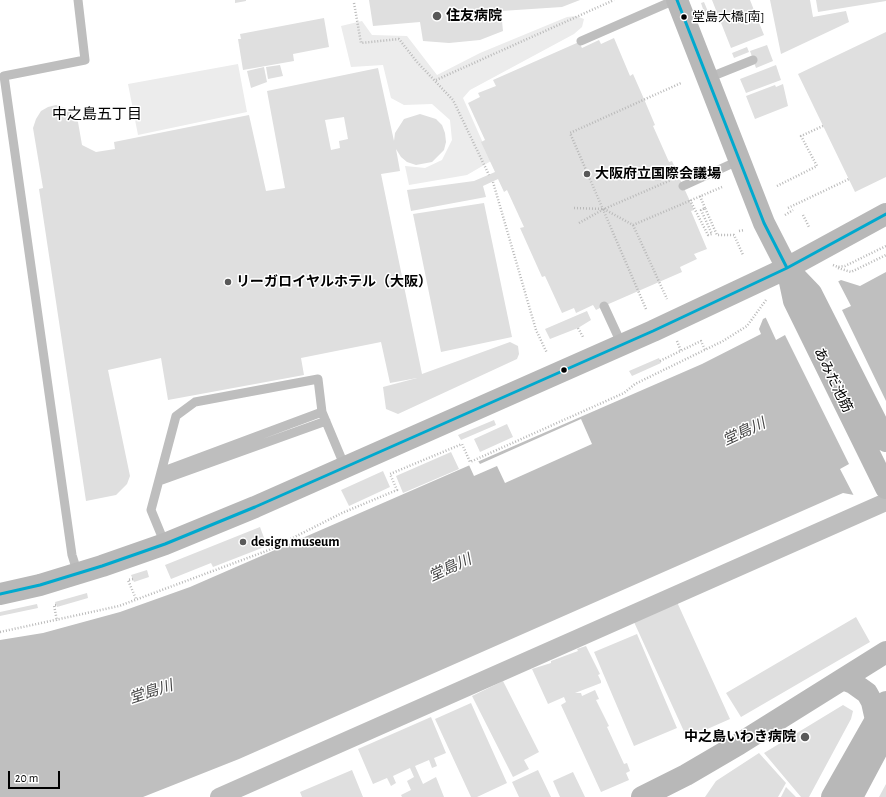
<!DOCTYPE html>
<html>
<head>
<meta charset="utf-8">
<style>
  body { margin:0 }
  #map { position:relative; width:886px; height:797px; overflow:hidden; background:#fff; font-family:"Alegreya Sans",sans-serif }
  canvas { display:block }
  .scale { position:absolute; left:8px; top:771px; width:52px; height:18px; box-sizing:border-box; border:2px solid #000; border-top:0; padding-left:5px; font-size:12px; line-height:14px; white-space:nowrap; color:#000; -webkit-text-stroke:3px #fff; paint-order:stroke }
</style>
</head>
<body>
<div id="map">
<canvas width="886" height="797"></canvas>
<div class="scale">20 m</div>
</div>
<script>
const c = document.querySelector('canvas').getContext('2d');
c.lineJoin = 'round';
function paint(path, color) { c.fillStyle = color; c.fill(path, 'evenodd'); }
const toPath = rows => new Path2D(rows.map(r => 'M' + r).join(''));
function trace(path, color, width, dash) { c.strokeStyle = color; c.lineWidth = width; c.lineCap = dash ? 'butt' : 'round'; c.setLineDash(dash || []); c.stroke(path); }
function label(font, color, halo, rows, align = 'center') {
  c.font = font + ' "Alegreya Sans","Noto Sans JP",sans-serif'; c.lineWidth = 3; c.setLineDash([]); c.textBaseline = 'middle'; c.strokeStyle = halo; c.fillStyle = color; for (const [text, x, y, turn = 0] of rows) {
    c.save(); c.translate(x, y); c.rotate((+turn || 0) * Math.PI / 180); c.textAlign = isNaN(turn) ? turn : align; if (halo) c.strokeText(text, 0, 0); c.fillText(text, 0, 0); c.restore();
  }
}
paint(toPath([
  [576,16,584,19,582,27,574,34,470,90,463,98,491,161,467,175,409,185,405,166,425,168,442,160,452,140,450,120,432,104,404,105,391,98,383,65,351,67,341,26,362,21,372,35,407,36,437,75,480,53,567,17],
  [238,64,247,112,138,135,128,84]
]), '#ececec');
paint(toPath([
  [886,272,886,480,854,495,843,493,239,759,143,797,0,797,0,640,43,633,120,612,190,587,702,364,761,334,759,329,763,319,841,280,860,286]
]), '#bfbfbf');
paint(toPath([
  [837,279,851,306,842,310,886,401,886,481,854,496,840,469,849,464,785,335,776,340,765,316],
  [581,419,592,444,505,483,497,466,474,476,469,465,478,461,480,464]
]), '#fff');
paint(toPath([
  [235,0,246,0,246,1,235,3],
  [369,0,580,0,562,7,501,11,503,31,480,40,449,43,423,41,420,22,373,26],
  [712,0,750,0,764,35,731,48],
  [770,0,810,0,813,17,846,11,849,22,781,54],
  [816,0,886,0,886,1,818,12],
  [704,2,709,14,705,15,701,3],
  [324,18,329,47,293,54,294,61,243,70,238,39,241,39,240,34],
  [886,32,886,177,855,192,798,74],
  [614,38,630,76,633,74,644,99,655,125,653,126,669,162,672,161,679,177,694,210,691,211,707,249,694,254,697,259,680,267,682,272,604,306,596,310,593,305,576,313,574,308,562,313,545,276,542,277,520,228,524,227,507,190,504,192,498,179,483,186,486,197,411,211,407,190,474,181,495,172,481,142,485,140,468,103,480,97,478,93,496,86,493,80,579,42,582,48,599,40,601,44],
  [767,45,773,61,756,68,750,51],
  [747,47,749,52,734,58,732,53],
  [280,65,283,76,268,79,266,67],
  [776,65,781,80,746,93,740,79],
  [264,67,267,82,251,88,247,71],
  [378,68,394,141,395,133,404,119,420,114,436,119,442,125,445,133,446,142,444,150,432,162,416,165,407,162,401,157,396,149,400,171,381,174,422,374,510,342,518,346,519,354,517,359,398,414,386,409,383,387,417,378,390,383,381,342,301,358,304,375,168,400,161,358,108,370,130,476,127,484,116,495,86,501,39,189,43,188,33,128,36,119,41,111,48,107,56,105,66,108,73,114,78,122,82,145,96,152,115,149,114,142,249,115,266,191,285,188,267,91],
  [344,117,348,139,339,141,340,148,331,150,325,120],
  [783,84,788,106,755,119,746,96,775,85,776,87],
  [484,203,512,337,441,352,413,214],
  [587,311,591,320,578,328,550,339,545,329],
  [659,358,661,363,632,376,629,371],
  [494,420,496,425,461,440,458,435],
  [507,424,513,437,480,452,474,439],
  [451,452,459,469,403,493,396,476],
  [383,471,390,487,349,506,341,490],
  [260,527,267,546,213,567,211,563,171,579,165,565],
  [147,570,149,577,134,582,131,575],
  [87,593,88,598,57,607,55,602],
  [677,602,730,719,687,738,634,622],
  [37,604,38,608,0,616,0,612],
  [856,617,870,642,741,717,726,693],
  [637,634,677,728,634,746,594,652],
  [586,646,600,674,598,675,601,681,601,683,575,693,581,693,582,696,595,690,599,699,596,700,609,726,607,727,624,764,627,763,630,771,626,773,629,780,601,792,561,705,566,702,564,697,548,704,532,669,551,663,551,661,578,651,577,649],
  [503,681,539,752,524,760,529,769,513,777,472,696],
  [471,703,507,783,477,797,471,797,435,719],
  [843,705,853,711,851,719,809,797,801,797,764,753],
  [431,717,446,753,434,758,437,766,432,768,429,760,415,766,423,784,436,777,444,797,402,797,401,795,411,790,407,781,414,777,410,768,393,776,396,783,391,786,387,778,373,784,358,749],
  [759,753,786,783,778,797,705,797,716,781],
  [352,770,363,797,302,797,300,792],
  [538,770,551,797,519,797,512,782],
  [573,772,585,797,560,797,553,781],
  [886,784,886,797,879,797],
  [786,787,796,797,781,797]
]), '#dfdfdf');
trace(toPath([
  [354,3,361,43,399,39,417,62,453,100,489,175],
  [706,12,709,11],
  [436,80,614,0],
  [493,182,536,330,547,353],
  [777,186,817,166,801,136,823,126],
  [700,196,705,208],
  [690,200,708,235,712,234,701,210,705,208,717,235,734,235,743,255],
  [574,208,604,209,633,225,722,187],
  [788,208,849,179],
  [785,215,793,210],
  [803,215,809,227],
  [579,223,604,209,671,180],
  [633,225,667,299],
  [739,231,744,230],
  [833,265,838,267,845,266,886,246],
  [838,268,851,272,886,255],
  [646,309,570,133,681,83],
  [578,328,583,337],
  [677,341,681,351],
  [660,361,701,341,705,350],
  [133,579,128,580,136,599],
  [56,605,54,605,57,621],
  [0,632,119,606,269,550,342,513,397,490,390,474,462,444,470,462,624,393,635,384,723,341,747,326,766,300]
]), '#b9b9b9', 2.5, [1, 2]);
trace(toPath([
  [581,41,675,0],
  [708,78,753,60],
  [683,186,740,160],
  [604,306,622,345],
  [161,472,322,412],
  [159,481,326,421],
  [165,544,151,510,176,416,195,402,318,379,322,412,345,467],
  [78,574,72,555,4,76,85,60,78,0]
]), '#bebebe', 9);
trace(toPath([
  [219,797,886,502]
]), '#bebebe', 18);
trace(toPath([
  [677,0,764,223,787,268,794,301,886,488],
  [787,268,811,293,886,441],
  [0,594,40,585,102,566,165,544,255,507,653,331,787,268,886,214],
  [843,679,853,683,867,693,872,702,876,720],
  [642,797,686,775,739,744,886,652],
  [832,797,886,702],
  [852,797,886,733]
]), '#b8b8b8', 22);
trace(toPath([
  [677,0,764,223,787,268],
  [0,594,40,585,102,566,165,544,255,507,653,331,787,268,886,214]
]), '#00a9ce', 3);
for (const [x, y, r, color] of [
  [437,16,5,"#595959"],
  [684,17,3.5,"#000"],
  [587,174,4,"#595959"],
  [228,282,4,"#595959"],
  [564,370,3.5,"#000"],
  [243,542,4,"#595959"],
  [805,737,5,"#595959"]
]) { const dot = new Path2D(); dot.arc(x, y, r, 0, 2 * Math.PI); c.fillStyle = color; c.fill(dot); trace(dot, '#fff', 1.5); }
label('13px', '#000', '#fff', [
  ["堂島大橋[南]",692,17]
], 'left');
label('bold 14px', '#000', '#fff', [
  ["住友病院",446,16],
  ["大阪府立国際会議場",595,174],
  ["リーガロイヤルホテル（大阪）",236,282],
  ["design museum",251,542],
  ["中之島いわき病院",796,737,"right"]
], 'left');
label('14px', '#000', '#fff', [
  ["あみだ池筋",833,380,64]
]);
label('15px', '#000', '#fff', [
  ["中之島五丁目",97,114]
]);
label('italic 15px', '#444', '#fff', [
  ["堂島川",744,432,-25],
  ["堂島川",450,568,-25],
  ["堂島川",151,692,-18]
]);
</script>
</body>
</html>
